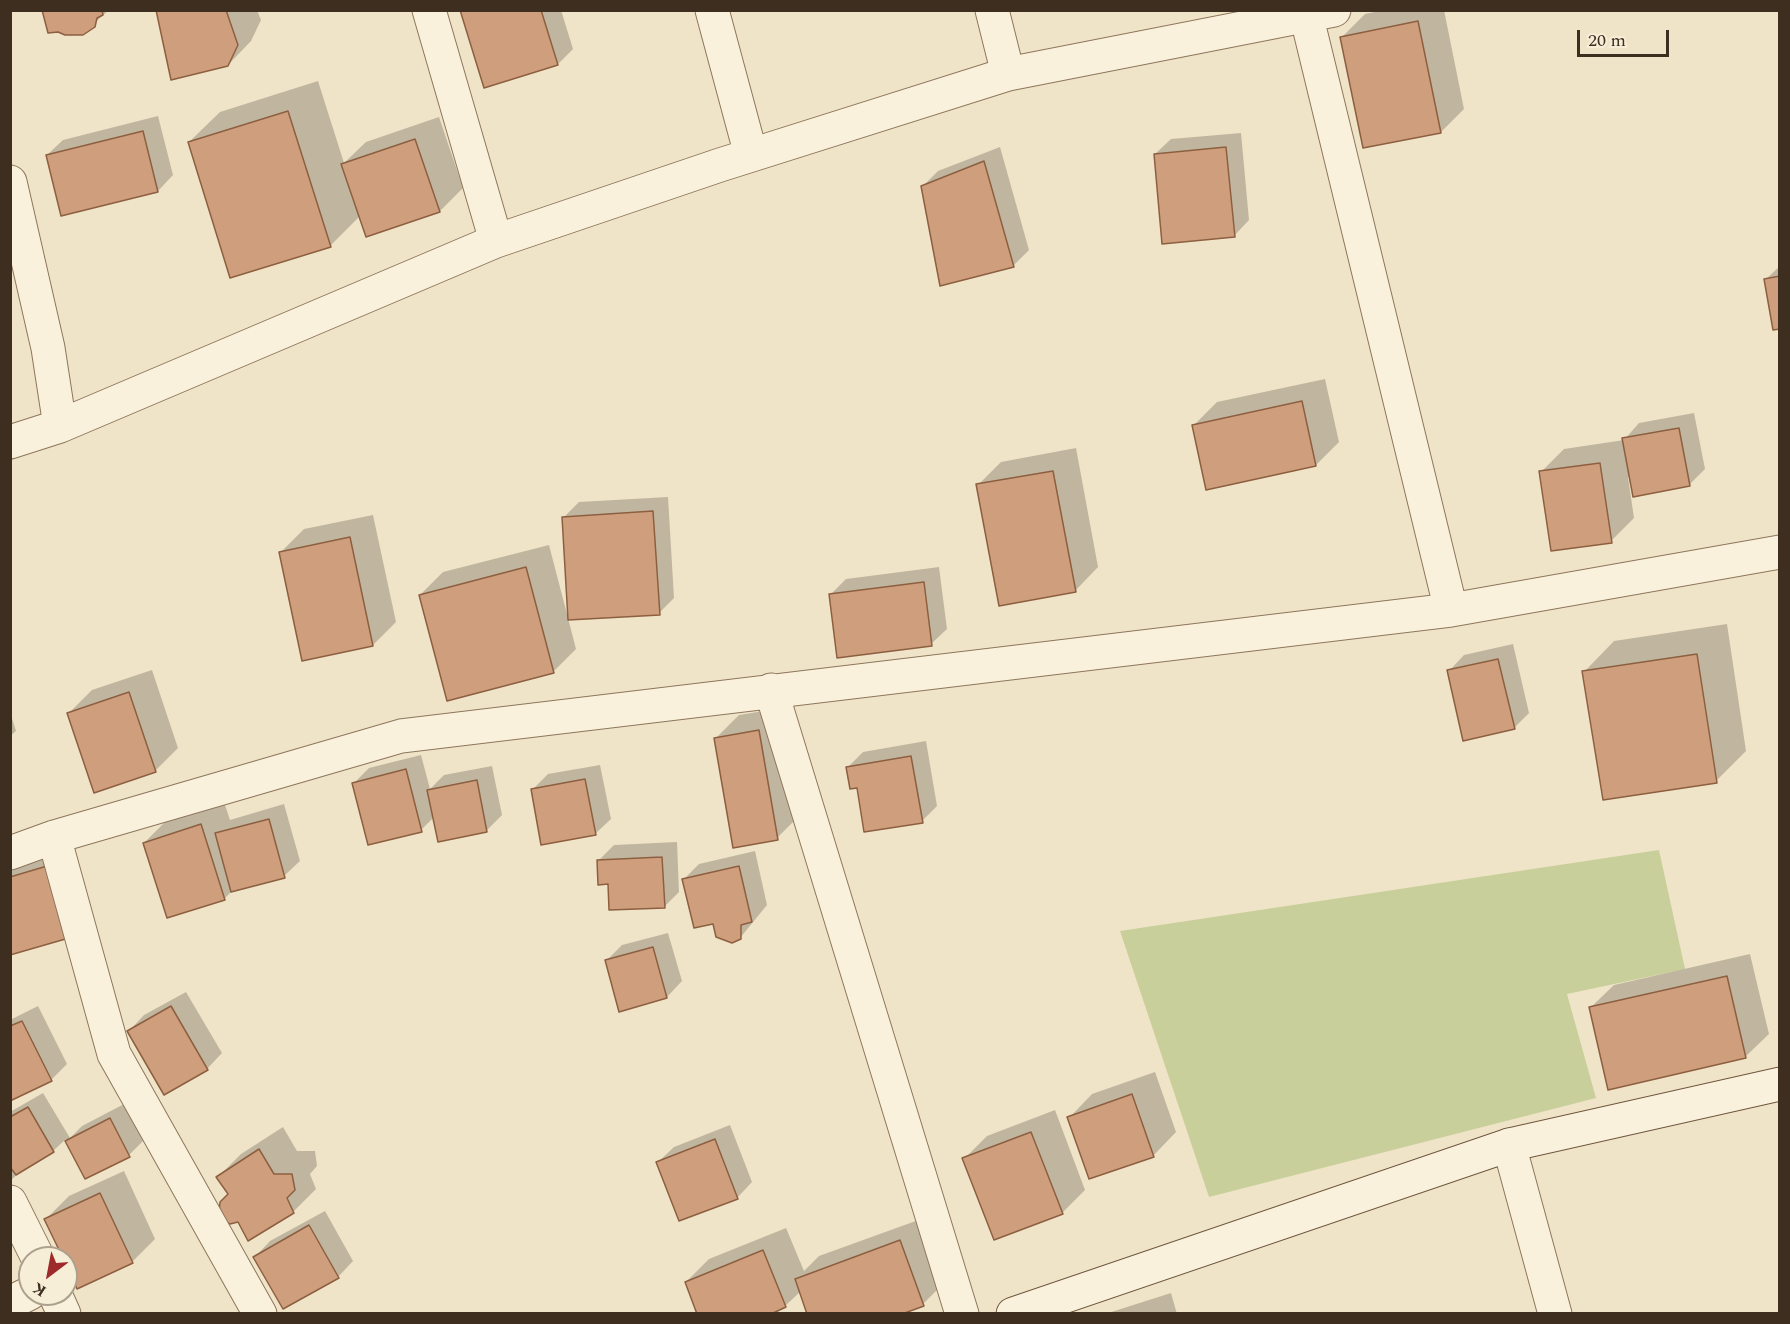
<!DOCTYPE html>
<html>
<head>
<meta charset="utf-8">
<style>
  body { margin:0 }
  #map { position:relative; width:1790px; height:1324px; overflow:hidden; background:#f0e4c8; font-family:Spectral,serif }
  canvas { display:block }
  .frame { position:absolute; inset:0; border:12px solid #3d2e20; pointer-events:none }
  .north { position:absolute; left:18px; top:1246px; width:60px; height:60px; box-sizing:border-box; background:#f7eed8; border:2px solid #ada18e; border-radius:50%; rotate:212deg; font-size:16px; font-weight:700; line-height:24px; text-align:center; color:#3d2e20 }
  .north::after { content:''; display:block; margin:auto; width:21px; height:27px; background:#9e2a2b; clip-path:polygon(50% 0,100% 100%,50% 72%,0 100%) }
  .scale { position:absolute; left:1577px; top:30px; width:92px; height:27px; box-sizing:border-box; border:3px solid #3d2e20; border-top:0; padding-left:8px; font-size:18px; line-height:21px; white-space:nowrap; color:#3d2e20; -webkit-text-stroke:4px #f7eed8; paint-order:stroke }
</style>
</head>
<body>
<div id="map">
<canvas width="1790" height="1324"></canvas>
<div class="frame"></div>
<div class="north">K</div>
<div class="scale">20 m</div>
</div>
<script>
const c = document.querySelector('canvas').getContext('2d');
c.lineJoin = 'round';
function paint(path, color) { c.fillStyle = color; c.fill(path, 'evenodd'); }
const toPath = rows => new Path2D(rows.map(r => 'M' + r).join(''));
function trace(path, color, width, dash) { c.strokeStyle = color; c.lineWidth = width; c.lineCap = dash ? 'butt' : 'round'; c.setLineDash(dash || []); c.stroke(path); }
paint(toPath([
  [1659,850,1685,969,1567,994,1596,1098,1209,1197,1120,931]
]), '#c9cf9b');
paint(toPath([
  [44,10,109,10,83,33,49,32],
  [157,10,257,10,261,20,251,41,228,65],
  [461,10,561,10,573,49,558,64],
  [1384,10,1444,10,1464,109,1441,132,1342,37,1365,14],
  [318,81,344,163,366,142,439,117,463,188,440,211,360,216,330,246,189,142,220,112],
  [158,116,173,175,158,191,47,155,63,140],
  [1241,133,1249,220,1234,236,1155,154,1171,139],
  [1000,147,1029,250,1013,266,922,187,938,171],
  [1780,266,1780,327,1766,279],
  [1325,379,1339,442,1316,465,1194,425,1217,402],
  [1694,413,1705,469,1689,485,1628,477,1634,518,1611,541,1541,472,1564,449,1624,440,1639,423],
  [1076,448,1098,567,1075,591,978,485,1001,462],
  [668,497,674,598,659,613,568,618,576,649,553,672,420,595,443,572,549,545,568,618,563,518,579,502],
  [373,515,396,622,373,645,281,552,304,529],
  [939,567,947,629,931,644,830,595,846,579],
  [1727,624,1746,751,1716,781,1584,672,1614,641],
  [1513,644,1529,713,1514,728,1449,671,1464,655],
  [152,670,178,748,155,771,69,713,92,690],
  [782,708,800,815,777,838,716,738,739,715],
  [10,712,16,731,10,736],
  [926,741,937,806,922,821,858,786,848,767,863,752],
  [421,755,430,789,444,775,492,766,502,815,487,830,434,817,421,830,354,783,369,768],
  [600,765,611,819,595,834,533,789,548,774],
  [224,802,230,820,284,804,300,861,284,876,233,890,224,899,144,843,167,820],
  [677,842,679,892,664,907,609,883,599,860,614,845],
  [70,844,10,953,10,861],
  [755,851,767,905,740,938,684,879,699,864],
  [668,933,682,981,667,997,607,960,622,945],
  [1750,954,1769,1034,1745,1057,1590,1008,1614,985],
  [186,992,222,1053,207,1069,129,1031,144,1015],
  [38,1006,67,1064,51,1080,10,1099,10,1020],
  [1155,1072,1176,1132,1153,1156,1069,1118,1092,1094],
  [43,1093,70,1138,82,1126,126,1103,144,1140,129,1155,86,1177,66,1139,53,1151,20,1172,10,1181,10,1112],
  [1055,1110,1085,1190,1062,1213,964,1159,987,1136],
  [730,1125,752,1182,737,1198,658,1162,674,1147],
  [283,1127,297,1151,315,1151,317,1166,310,1174,316,1189,293,1212,229,1194,218,1177,241,1154],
  [124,1171,155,1239,132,1262,66,1262,46,1219,69,1196],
  [325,1211,353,1261,338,1277,255,1257,270,1241],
  [924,1218,946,1281,923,1304,801,1291,785,1306,686,1282,709,1259,786,1228,804,1271,819,1256],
  [1171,1293,1177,1314,1105,1314]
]), '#0003');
const building = toPath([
  [42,10,102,10,103,15,97,18,95,27,83,35,65,35,58,32,48,33,42,10],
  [156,10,226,10,238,45,228,66,171,80,156,10],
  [460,10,541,10,558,65,484,88,460,10],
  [1418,21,1441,133,1363,148,1340,37,1418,21],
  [288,111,331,247,230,278,188,142,288,111],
  [143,131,158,192,61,216,46,155,143,131],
  [415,139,440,212,366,237,341,164,415,139],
  [1226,147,1235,237,1162,244,1154,154,1226,147],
  [984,161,1014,267,940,286,921,186,984,161],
  [1780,276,1780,329,1773,330,1764,279,1780,276],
  [1302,401,1316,466,1206,490,1192,425,1302,401],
  [1679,428,1690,486,1633,497,1622,438,1679,428],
  [1600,463,1612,543,1551,551,1539,471,1600,463],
  [1053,471,1076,592,999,606,976,484,1053,471],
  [653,511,660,615,568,620,562,517,653,511],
  [350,537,373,646,302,661,279,552,350,537],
  [526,567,554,673,447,701,419,595,526,567],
  [924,582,932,646,837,658,829,594,924,582],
  [1697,654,1717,783,1603,800,1582,671,1697,654],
  [1498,659,1515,729,1463,741,1447,670,1498,659],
  [129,692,156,772,94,793,67,713,129,692],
  [759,730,778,840,733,848,714,738,759,730],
  [911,756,923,823,864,832,857,788,850,789,846,767,911,756],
  [406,769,422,832,368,845,352,783,406,769],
  [585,779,596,835,541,845,531,789,585,779],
  [477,780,487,832,438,842,427,790,477,780],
  [269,819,285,878,231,892,215,833,269,819],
  [201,824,225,900,167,918,143,843,201,824],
  [662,857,665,908,609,910,608,884,598,885,597,860,662,857],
  [47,866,69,938,10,955,10,877,47,866],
  [739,866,752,922,741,925,741,939,732,943,716,937,713,924,694,928,682,879,739,866],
  [653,947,667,998,619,1012,605,960,653,947],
  [1727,976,1746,1058,1608,1090,1589,1007,1727,976],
  [171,1006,208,1070,164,1095,127,1031,171,1006],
  [22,1021,52,1081,10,1101,10,1026,22,1021],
  [1132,1094,1154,1157,1089,1179,1067,1117,1132,1094],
  [28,1107,54,1152,16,1175,10,1167,10,1117,28,1107],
  [110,1118,130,1157,85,1179,65,1141,110,1118],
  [1031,1132,1063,1214,994,1240,962,1158,1031,1132],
  [715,1139,738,1199,679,1221,656,1162,715,1139],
  [259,1149,274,1174,292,1174,295,1190,287,1198,294,1213,248,1241,238,1222,230,1224,223,1221,219,1213,220,1202,228,1194,216,1177,259,1149],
  [100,1193,133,1263,77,1289,66,1265,66,1258,63,1258,44,1219,100,1193],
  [309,1225,339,1278,283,1309,253,1257,309,1225],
  [900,1240,924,1306,902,1314,807,1314,795,1279,900,1240],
  [763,1250,786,1307,771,1314,697,1314,685,1282,763,1250]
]);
paint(building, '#cf9f7d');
trace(building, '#8d5f41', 1.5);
const street = toPath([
  [429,10,496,241],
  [712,10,751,155],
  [992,10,1008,74],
  [1305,10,1451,610],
  [10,182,48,348,60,426],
  [10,442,60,426,496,241,720,165,1008,74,1334,10],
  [771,690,962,1314],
  [54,837,114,1054,260,1314],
  [10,853,54,837,401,736,1451,610,1780,552],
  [1509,1145,1555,1314],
  [10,1202,38,1258],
  [55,1294,64,1314],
  [10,1303,30,1293]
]);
const secondary = toPath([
  [1013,1314,1509,1145,1780,1084]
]);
trace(street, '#8d765c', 35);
trace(secondary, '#6f573f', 35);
trace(street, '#faf1dc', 33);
trace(secondary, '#faf1dc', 33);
</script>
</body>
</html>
